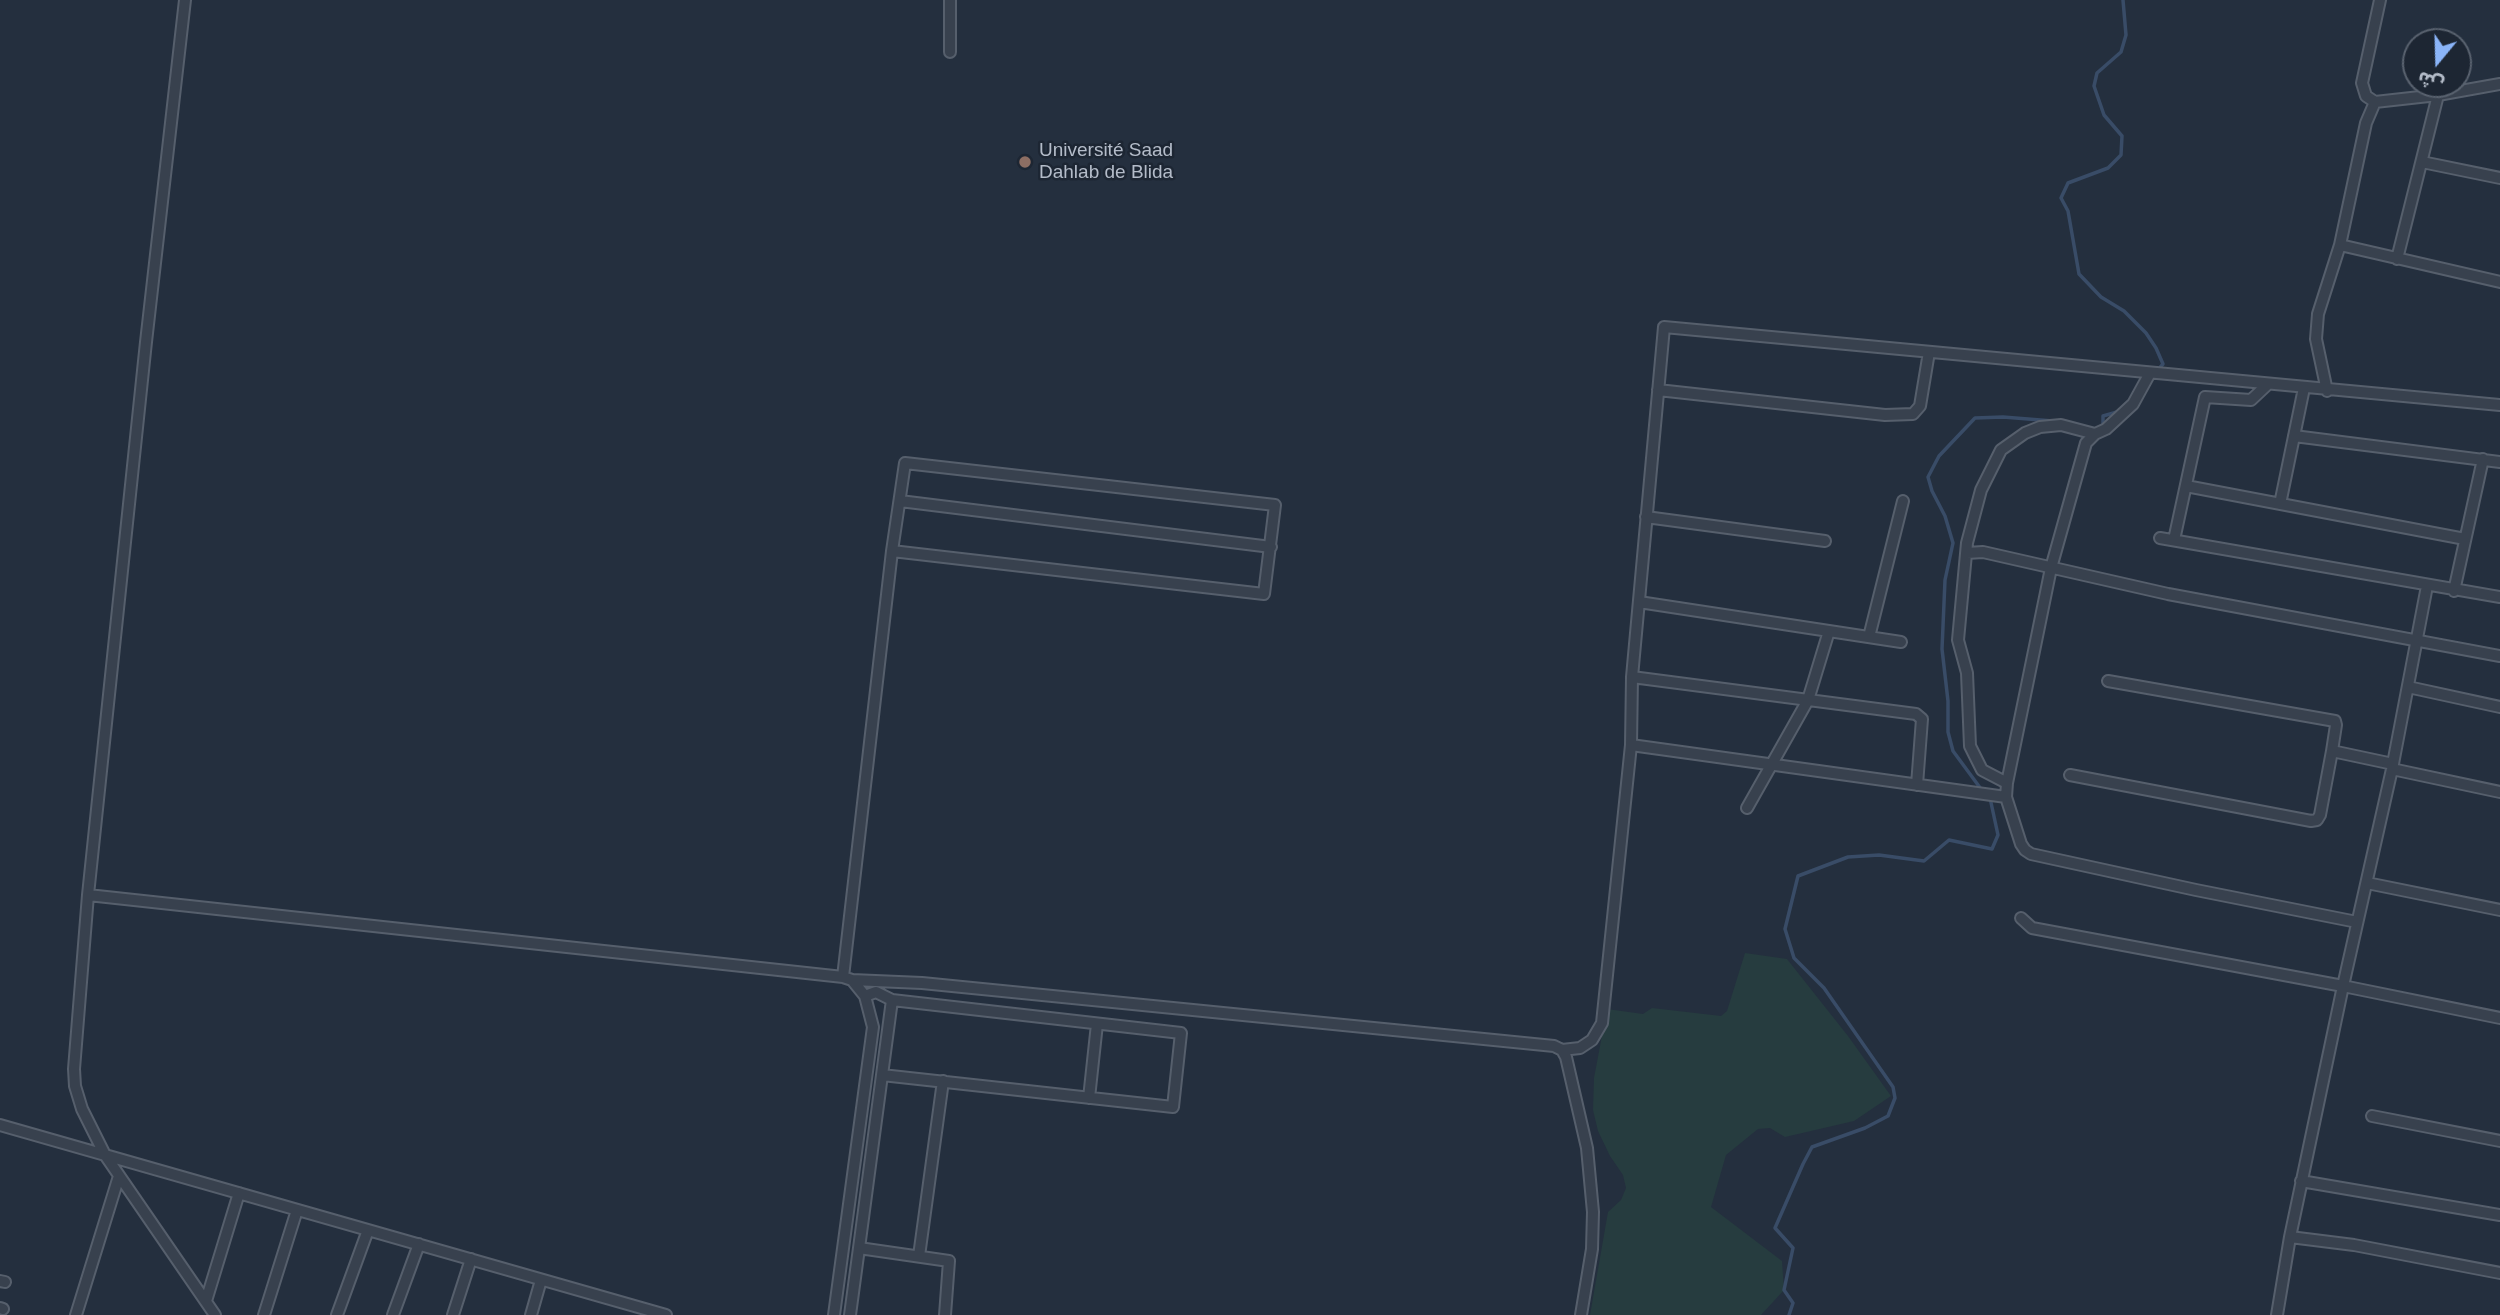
<!DOCTYPE html>
<html>
<head>
<meta charset="utf-8">
<style>
  body { margin:0 }
  #map { position:relative; width:2500px; height:1315px; overflow:hidden; background:#242f3e; font-family:Helvetica,"Noto Sans Arabic",sans-serif }
  canvas { display:block }
  .north { position:absolute; left:2402px; top:28px; width:70px; height:70px; box-sizing:border-box; background:#1d2633; border:2px solid #59626f; border-radius:50%; rotate:199deg; font-size:19px; font-weight:700; line-height:28px; text-align:center; color:#b4bcc9 }
  .north::after { content:''; display:block; margin:auto; width:24px; height:32px; background:#8ab4f8; clip-path:polygon(50% 0,100% 100%,50% 72%,0 100%) }
</style>
</head>
<body>
<div id="map">
<canvas width="2500" height="1315"></canvas>
<div class="north">ش</div>
</div>
<script>
const c = document.querySelector('canvas').getContext('2d');
c.lineJoin = 'round';
function paint(path, color) { c.fillStyle = color; c.fill(path, 'evenodd'); }
const toPath = rows => new Path2D(rows.map(r => 'M' + r).join(''));
function trace(path, color, width, dash) { c.strokeStyle = color; c.lineWidth = width; c.lineCap = dash ? 'butt' : 'round'; c.setLineDash(dash || []); c.stroke(path); }
function label(font, color, halo, rows, align = 'center') {
  c.font = font + ' Helvetica,sans-serif'; c.lineWidth = 5; c.setLineDash([]); c.textBaseline = 'middle'; c.strokeStyle = halo; c.fillStyle = color; for (const [text, x, y, turn = 0] of rows) {
    c.save(); c.translate(x, y); c.rotate((+turn || 0) * Math.PI / 180); c.textAlign = isNaN(turn) ? turn : align; if (halo) c.strokeText(text, 0, 0); c.fillText(text, 0, 0); c.restore();
  }
}
paint(toPath([
  [1745,953,1787,959,1848,1036,1891,1096,1854,1121,1785,1137,1770,1128,1758,1129,1726,1155,1711,1207,1782,1261,1784,1290,1761,1315,1590,1315,1608,1212,1621,1200,1626,1188,1623,1175,1610,1156,1598,1131,1593,1110,1594,1078,1607,1009,1643,1014,1652,1008,1721,1016,1727,1011]
]), '#263c3f');
trace(toPath([
  [2123,0,2126,35,2121,52,2097,73,2094,86,2104,115,2122,136,2121,155,2108,168,2068,183,2061,198,2068,211,2079,274,2101,297,2124,311,2146,333,2156,348,2163,364,2157,371],
  [2103,429,2103,416,2117,412],
  [1981,789,1953,751,1948,732,1948,701,1942,649,1945,580,1953,543,1945,516,1932,491,1928,477,1939,456,1975,418,2003,417,2053,421],
  [1789,1315,1793,1303,1784,1290,1793,1248,1775,1228,1803,1164,1812,1147,1865,1128,1888,1116,1895,1098,1893,1087,1824,988,1794,958,1785,929,1798,876,1848,857,1879,855,1924,861,1949,840,1992,849,1998,835,1990,798]
]), '#394c67', 3.5);
const minor = toPath([
  [185,0,146,342,88,895,74,1069,75,1086,82,1109,105,1155,215,1315],
  [950,52,950,0],
  [2375,102,2366,96,2362,83,2380,0],
  [2422,162,2500,178],
  [2340,245,2500,282],
  [2397,259,2438,95],
  [2150,373,2133,404,2106,429,2095,434,2086,443,2051,568,2007,783,2006,797,2021,844,2025,850,2031,854,2196,890,2357,922],
  [1658,390,1885,415,1913,414,1920,406,1929,352],
  [2327,391,2316,339,2318,314,2340,245,2366,123,2375,102,2438,95,2500,84],
  [2294,436,2500,462],
  [2186,486,2465,539],
  [900,501,1271,547],
  [2280,504,2304,388],
  [1646,517,1825,541],
  [2160,538,2500,597],
  [2174,540,2205,397,2251,400,2267,385],
  [1967,553,1983,552,2168,594,2500,656],
  [2427,586,2392,769,2343,986,2500,1018],
  [2454,591,2483,459],
  [1639,602,1901,642],
  [1869,637,1903,501],
  [1632,677,1916,714,1922,719,1917,785],
  [2408,687,2500,707],
  [1631,745,2006,797],
  [2332,751,2393,764],
  [2392,769,2500,792],
  [2070,775,2311,821,2317,820,2320,815,2332,751,2336,725,2335,721,2108,681],
  [2007,783,1982,770,1970,746,1967,673,1958,640,1967,543,1981,490,2001,450,2025,433,2040,427,2061,425,2095,434],
  [1747,808,1808,700,1829,631],
  [2367,883,2500,910],
  [88,895,843,977,852,980,922,983,1554,1046,1562,1050,1566,1057,1587,1148,1593,1212,1592,1249,1581,1315],
  [2021,918,2032,928,2343,986,2290,1237],
  [843,977,892,551,905,463,1275,505,1264,594,892,551],
  [865,996,876,992,892,1000],
  [1562,1050,1580,1048,1592,1040,1602,1023,1631,745,1632,677,1664,327,2500,405],
  [1089,1098,1097,1024],
  [2372,1116,2500,1141],
  [0,1125,666,1315],
  [2301,1181,2500,1215],
  [859,1248,949,1261,945,1315],
  [919,1256,943,1081],
  [0,1281,5,1282],
  [206,1301,239,1193],
  [0,1308,3,1309],
  [76,1315,119,1176],
  [264,1315,297,1210],
  [337,1315,368,1230],
  [393,1315,419,1244],
  [453,1315,471,1259],
  [531,1315,541,1280],
  [834,1315,873,1027,865,996,852,980],
  [850,1315,859,1248,882,1075,892,1000,1181,1033,1173,1107,882,1075],
  [2277,1315,2290,1237,2354,1245,2500,1273]
]);
trace(minor, '#565f6c', 14);
trace(minor, '#38414e', 10);
for (const [x, y, r, color] of [
  [1025,162,7,"#8d6e63"]
]) { const dot = new Path2D(); dot.arc(x, y, r, 0, 2 * Math.PI); c.fillStyle = color; c.fill(dot); trace(dot, '#1d2633', 2.5); }
label('19px', '#b4bcc9', '#1d2633', [
  ["Université Saad",1039,151],
  ["Dahlab de Blida",1039,173]
], 'left');
</script>
</body>
</html>
